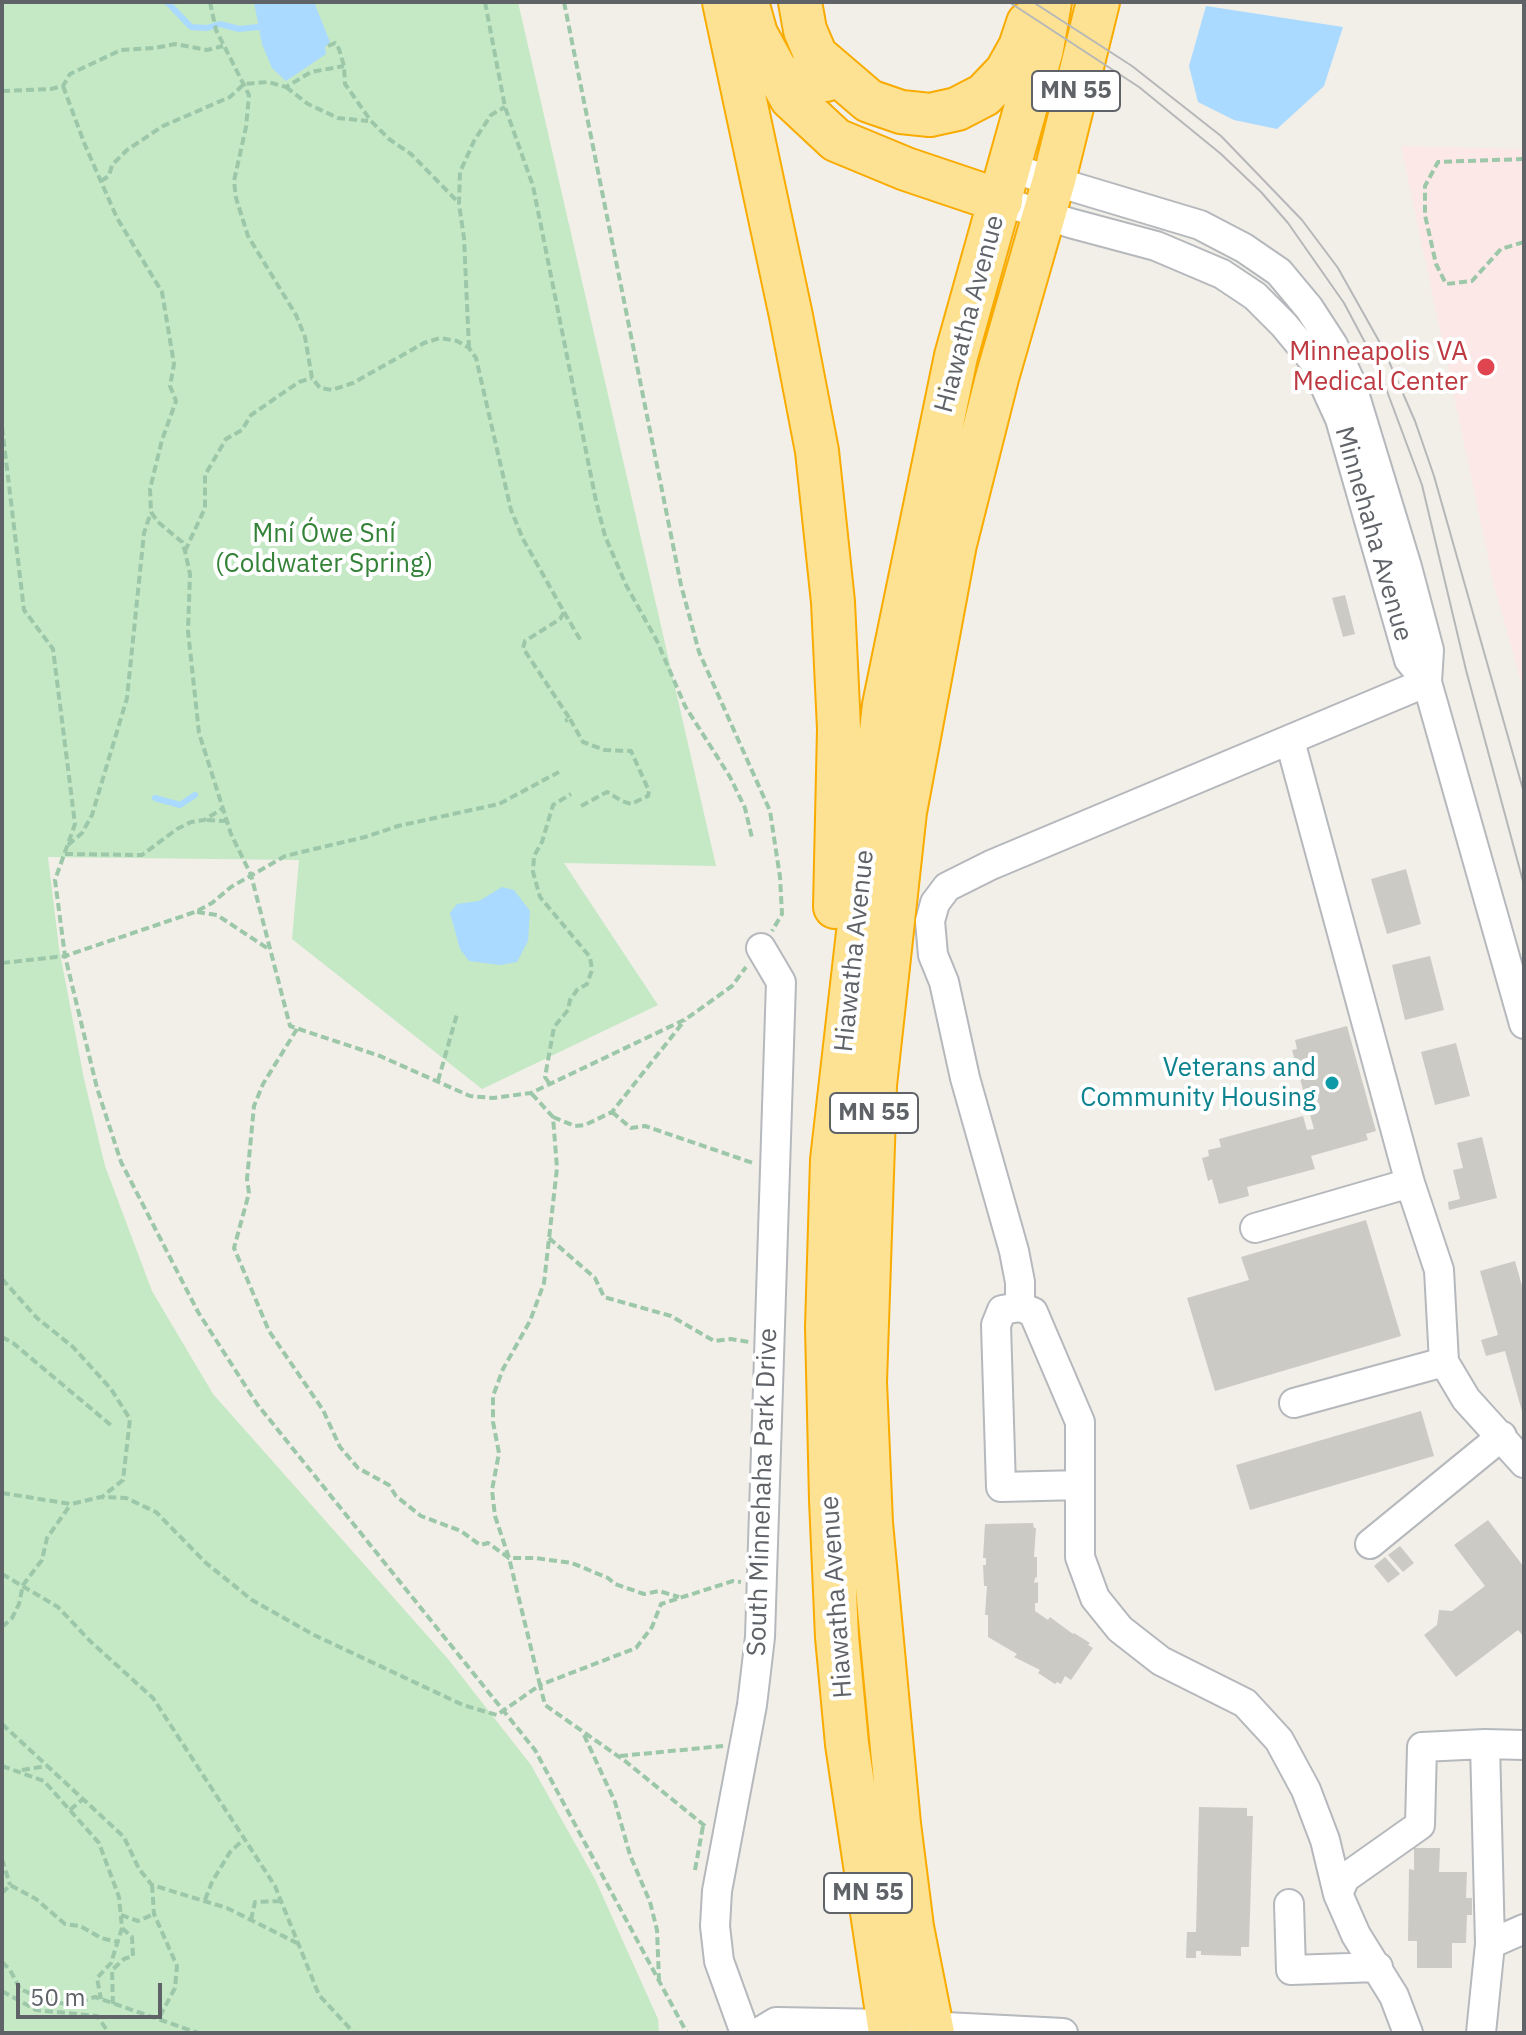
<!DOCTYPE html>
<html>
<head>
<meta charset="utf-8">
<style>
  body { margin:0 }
  #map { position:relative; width:1526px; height:2035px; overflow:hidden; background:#f1efe8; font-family:"IBM Plex Sans",sans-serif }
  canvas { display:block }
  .frame { position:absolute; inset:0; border:4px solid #5f6368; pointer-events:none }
  .scale { position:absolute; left:16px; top:1983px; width:146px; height:36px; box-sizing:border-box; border:4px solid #5f6368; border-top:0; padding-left:10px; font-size:24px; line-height:28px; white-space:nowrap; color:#5f6368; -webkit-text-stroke:6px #fff; paint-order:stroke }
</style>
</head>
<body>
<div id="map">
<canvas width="1526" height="2035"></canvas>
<div class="frame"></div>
<div class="scale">50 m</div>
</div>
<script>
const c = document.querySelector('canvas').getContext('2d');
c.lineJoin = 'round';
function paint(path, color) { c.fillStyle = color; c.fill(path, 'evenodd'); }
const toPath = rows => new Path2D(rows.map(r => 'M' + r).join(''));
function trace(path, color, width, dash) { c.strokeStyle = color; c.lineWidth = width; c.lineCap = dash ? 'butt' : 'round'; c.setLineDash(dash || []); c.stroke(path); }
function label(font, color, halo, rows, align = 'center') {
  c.font = font + ' "IBM Plex Sans",sans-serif'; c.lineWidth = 8; c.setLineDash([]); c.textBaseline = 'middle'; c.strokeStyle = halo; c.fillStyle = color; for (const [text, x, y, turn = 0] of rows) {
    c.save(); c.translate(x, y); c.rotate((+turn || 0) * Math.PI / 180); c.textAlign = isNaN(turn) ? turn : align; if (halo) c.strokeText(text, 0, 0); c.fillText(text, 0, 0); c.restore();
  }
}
paint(toPath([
  [1401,146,1524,149,1524,692,1494,585]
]), '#fce8e6');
paint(toPath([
  [2,2,518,2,716,866,564,863,658,1005,482,1089,292,939,299,860,48,857,59,948,84,1079,105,1166,152,1291,213,1394,448,1659,531,1765,595,1879,658,2019,659,2033,2,2033]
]), '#c5e8c5');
paint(toPath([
  [254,2,314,2,330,42,325,47,326,54,286,81,272,68,262,44],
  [1206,6,1343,27,1324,86,1277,129,1234,120,1198,102,1189,66],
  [502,887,514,890,530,911,528,941,517,962,500,965,469,961,460,949,450,913,457,904,479,901]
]), '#aadaff');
trace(toPath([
  [167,2,191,27,207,28,220,24,239,29,258,27],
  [155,798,180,805,195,795]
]), '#aadaff', 6);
paint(toPath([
  [1345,595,1355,634,1343,637,1332,598],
  [1406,869,1421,924,1387,934,1371,879],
  [1430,956,1444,1010,1405,1020,1392,965],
  [1347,1026,1376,1131,1366,1134,1368,1140,1311,1156,1315,1169,1247,1187,1249,1196,1219,1204,1212,1179,1208,1181,1202,1158,1209,1156,1208,1150,1221,1147,1219,1139,1303,1116,1307,1130,1314,1129,1292,1050,1297,1049,1295,1040],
  [1456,1043,1470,1096,1435,1105,1421,1052],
  [1482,1137,1497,1198,1449,1210,1448,1202,1460,1199,1453,1170,1463,1168,1457,1143],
  [1366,1220,1401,1336,1215,1391,1187,1298,1249,1280,1241,1257],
  [1515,1261,1524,1293,1523,1415,1505,1351,1486,1356,1481,1340,1498,1335,1480,1271],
  [1421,1411,1434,1456,1250,1510,1236,1465],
  [1488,1520,1524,1567,1524,1637,1518,1630,1456,1677,1424,1635,1437,1625,1439,1610,1452,1611,1485,1586,1454,1545],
  [1033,1523,1034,1528,1036,1528,1034,1557,1037,1557,1037,1577,1035,1578,1034,1583,1038,1582,1038,1603,1035,1603,1035,1611,1048,1620,1050,1617,1073,1634,1074,1633,1090,1643,1088,1645,1093,1648,1071,1680,1065,1676,1061,1684,1057,1682,1055,1684,1038,1673,1040,1670,1014,1657,1017,1654,988,1637,988,1615,985,1615,987,1586,984,1586,983,1565,986,1565,986,1558,983,1558,985,1524],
  [1400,1546,1414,1563,1403,1572,1388,1555],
  [1385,1557,1400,1574,1388,1583,1374,1566],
  [1199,1807,1247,1808,1247,1816,1253,1816,1249,1947,1241,1947,1241,1956,1201,1955,1201,1951,1196,1951,1196,1958,1186,1958,1187,1932,1196,1932],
  [1414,1848,1440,1848,1439,1872,1467,1872,1466,1898,1472,1898,1472,1915,1467,1915,1466,1943,1452,1943,1452,1968,1417,1968,1417,1941,1408,1941,1409,1869,1414,1870]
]), '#cccac5');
const minor = toPath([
  [1010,168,1200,225,1244,248,1279,272,1309,308,1333,345,1351,383,1407,567,1429,650,1427,682,1524,1024],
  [1001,201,1070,223,1156,246,1222,274,1255,296,1284,325,1313,360,1340,419,1409,660,1427,682],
  [1290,741,1410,1183,1439,1270,1444,1362,1466,1399,1524,1463],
  [1255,1228,1410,1183],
  [1020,1307,1020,1282,1014,1251,965,1078,944,982,933,955,930,921,935,903,947,887,991,865,1427,682],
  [1294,1403,1444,1362],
  [1080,1485,1001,1487,996,1325,1002,1310,1020,1307,1033,1312,1080,1422,1080,1557,1095,1598,1120,1629,1161,1661,1245,1703,1279,1740,1306,1790,1325,1840,1338,1894],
  [1370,1544,1502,1436],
  [1289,1904,1291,1970,1378,1967],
  [1490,1944,1524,1929],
  [745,2033,719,1961,715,1926,717,1891,752,1705,760,1637,781,982,761,948],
  [758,2033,776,2022,887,2024,1063,2033],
  [1408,2033,1394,1996,1356,1935,1338,1894,1345,1878,1420,1825,1422,1747,1485,1744],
  [1481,2033,1490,1944,1485,1744,1524,1745]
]);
const highway = toPath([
  [724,2,791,316,817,451,833,602,839,729,835,907],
  [747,2,756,34,791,98,836,140,906,169,1001,201],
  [800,2,805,30,826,80],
  [814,54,869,101,901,112,930,115,957,109,984,95,1006,72,1020,47,1028,23],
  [890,2033,847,1744,837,1637,831,1500,827,1327,832,1160,884,705,956,356,1042,49,1050,2],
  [933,2033,912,1927,899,1824,871,1523,865,1382,875,1085,905,812,955,544,997,378,1054,180,1098,2]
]);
trace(minor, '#b5b8bc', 32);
trace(highway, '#f9ab00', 46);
trace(toPath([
  [210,2,216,30,249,95,246,127,234,181,236,198,248,236,296,315,305,337,312,378,320,388,332,390,353,383,424,343,440,338,457,341,469,348,476,358,511,510,523,539,564,612,560,619,525,641,523,648,570,719,565,721],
  [485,2,505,107,533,186,596,501,605,536,626,585,657,641,685,706,730,777,745,808,752,838],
  [564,2,681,585,699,652,770,811,780,877,782,914,772,931],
  [328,46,335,43,339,49,344,66,345,84,371,121,389,139,411,154,458,202],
  [63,86,85,145,117,218,162,292,174,364,170,386,176,401,162,440,150,489,151,512,158,522,182,542,185,551,190,574,188,631,199,733,231,834,251,875,290,1026,380,1056,470,1096,493,1098,531,1093,686,1019,732,986,746,967],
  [286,87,308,104,338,118,368,121],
  [2,91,51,89,63,86,70,74,121,50,155,48,175,44,207,50,223,46],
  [1524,159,1438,162,1425,186,1425,215,1436,264,1446,284,1472,281,1501,249,1524,242],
  [101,181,109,176,112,165,127,150,163,126,230,97,244,84,268,82,286,87,311,72,344,66],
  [469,348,464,238,459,204,460,172,474,141,491,115,505,107],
  [2,427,24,610,53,649,75,824,55,880,65,956,97,1088,121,1162,198,1312,257,1404,535,1750,687,2033],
  [185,551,205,508,205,475,226,439,242,430,251,415,299,382,312,378],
  [564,612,581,641],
  [570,719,583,742,605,750,631,751,649,791,648,796,631,804,622,801,607,792,581,806],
  [207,820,226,821],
  [68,845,82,833,92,815,127,698,144,533,151,512],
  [65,854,142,855,177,829,191,822,204,820,222,809],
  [197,912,217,915,270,950],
  [2,963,65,956,195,912,212,903,231,887,285,856,365,837,398,826,499,804,559,772],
  [297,1029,263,1084,254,1106,247,1179,249,1193,234,1248,269,1331,323,1410,340,1447,358,1468,389,1485,396,1496,421,1516,461,1531,480,1545,488,1543,509,1558,535,1558,572,1563,608,1578,615,1584,644,1594,659,1591,679,1597],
  [438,1081,457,1014],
  [549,1083,545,1077,554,1027,568,1010,570,1000,577,990,587,984,592,970,590,957,540,897,533,872,534,856,542,842,553,805,571,794],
  [612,1112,631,1128,645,1126,753,1163],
  [553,1117,575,1126,585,1125,612,1112,685,1020],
  [549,1238,595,1278,604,1297,671,1316,714,1341,731,1339,749,1342],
  [2,1279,37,1318,73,1347,111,1389,130,1419,123,1480,103,1496],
  [2,1337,13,1343,113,1427],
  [2,1493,71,1504,101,1497,126,1498,156,1512,206,1563,252,1600,314,1635,463,1705,497,1715,540,1685,509,1558,495,1516,492,1490,499,1453,493,1422,493,1396,503,1369,530,1321,544,1283,557,1168,553,1117,531,1093],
  [2,1574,58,1607,90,1641,153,1698,275,1886,319,1995,354,2033],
  [2,1627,12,1618,19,1604,23,1585,42,1560,47,1538,71,1504],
  [2,1724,124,1837,139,1869,152,1885,227,1908,297,1943],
  [584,1735,615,1802,630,1855,650,1902,657,1930,659,1980],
  [620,1756,723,1746],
  [2,1766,44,1781,99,1843,119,1897,122,1928,111,1963,97,1978,101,1999],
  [22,1770,47,1766],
  [70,1810,83,1799],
  [705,1826,625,1761,545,1705,540,1685,636,1648,652,1627,661,1604,733,1581,741,1582],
  [2,1859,10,1885],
  [695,1870,703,1826],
  [152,1885,154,1914,177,1966,175,1988,159,2018],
  [2,1893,10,1885,36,1899,65,1924,80,1926,101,1938,118,1942],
  [205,1900,212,1882,230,1852,244,1839],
  [121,1915,138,1921,154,1914],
  [251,1920,255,1902,281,1901],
  [2,1962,10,1970,20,1989,46,2000,70,2005,95,1997,198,2033],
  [2,1991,36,2010,97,2016,109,2033],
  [113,2004,112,1970,124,1959,133,1956,132,1937,122,1928]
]), '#9cc7a9', 4, [8, 4]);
trace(minor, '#fff', 28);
trace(highway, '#fde293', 42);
trace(toPath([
  [1009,2,1139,87,1221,154,1261,192,1288,223,1344,303,1378,367,1422,485,1466,670,1524,885],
  [1033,2,1132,66,1221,136,1302,220,1338,268,1384,350,1415,421,1434,476,1524,793]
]), '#b6b7b8', 2);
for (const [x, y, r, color] of [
  [1486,367,10,"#e0444e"],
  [1332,1083,8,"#0f9aa8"]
]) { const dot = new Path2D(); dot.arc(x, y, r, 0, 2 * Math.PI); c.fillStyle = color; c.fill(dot); trace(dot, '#fff', 3); }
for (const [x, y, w] of [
  [1076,91,88],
  [874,1113,88],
  [868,1893,88]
]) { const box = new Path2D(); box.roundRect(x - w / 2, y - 20, w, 40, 6); c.fillStyle = '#fff'; c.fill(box); trace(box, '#5f6368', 2); }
label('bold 24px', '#5f6368', null, [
  ["MN 55",1076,91],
  ["MN 55",874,1113],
  ["MN 55",868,1893]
]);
label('26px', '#5f6368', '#fff', [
  ["Hiawatha Avenue",970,314,-75],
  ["Minnehaha Avenue",1373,534,74],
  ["Hiawatha Avenue",855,951,-84],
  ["South Minnehaha Park Drive",763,1492,-88],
  ["Hiawatha Avenue",837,1597,-94]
]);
label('26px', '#be3a42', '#fff', [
  ["Minneapolis VA",1468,352],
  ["Medical Center",1468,382]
], 'right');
label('26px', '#348238', '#fff', [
  ["Mní Ówe Sní",324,534],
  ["(Coldwater Spring)",324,564]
]);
label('26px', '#0d838f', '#fff', [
  ["Veterans and",1316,1068],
  ["Community Housing",1316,1098]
], 'right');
</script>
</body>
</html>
